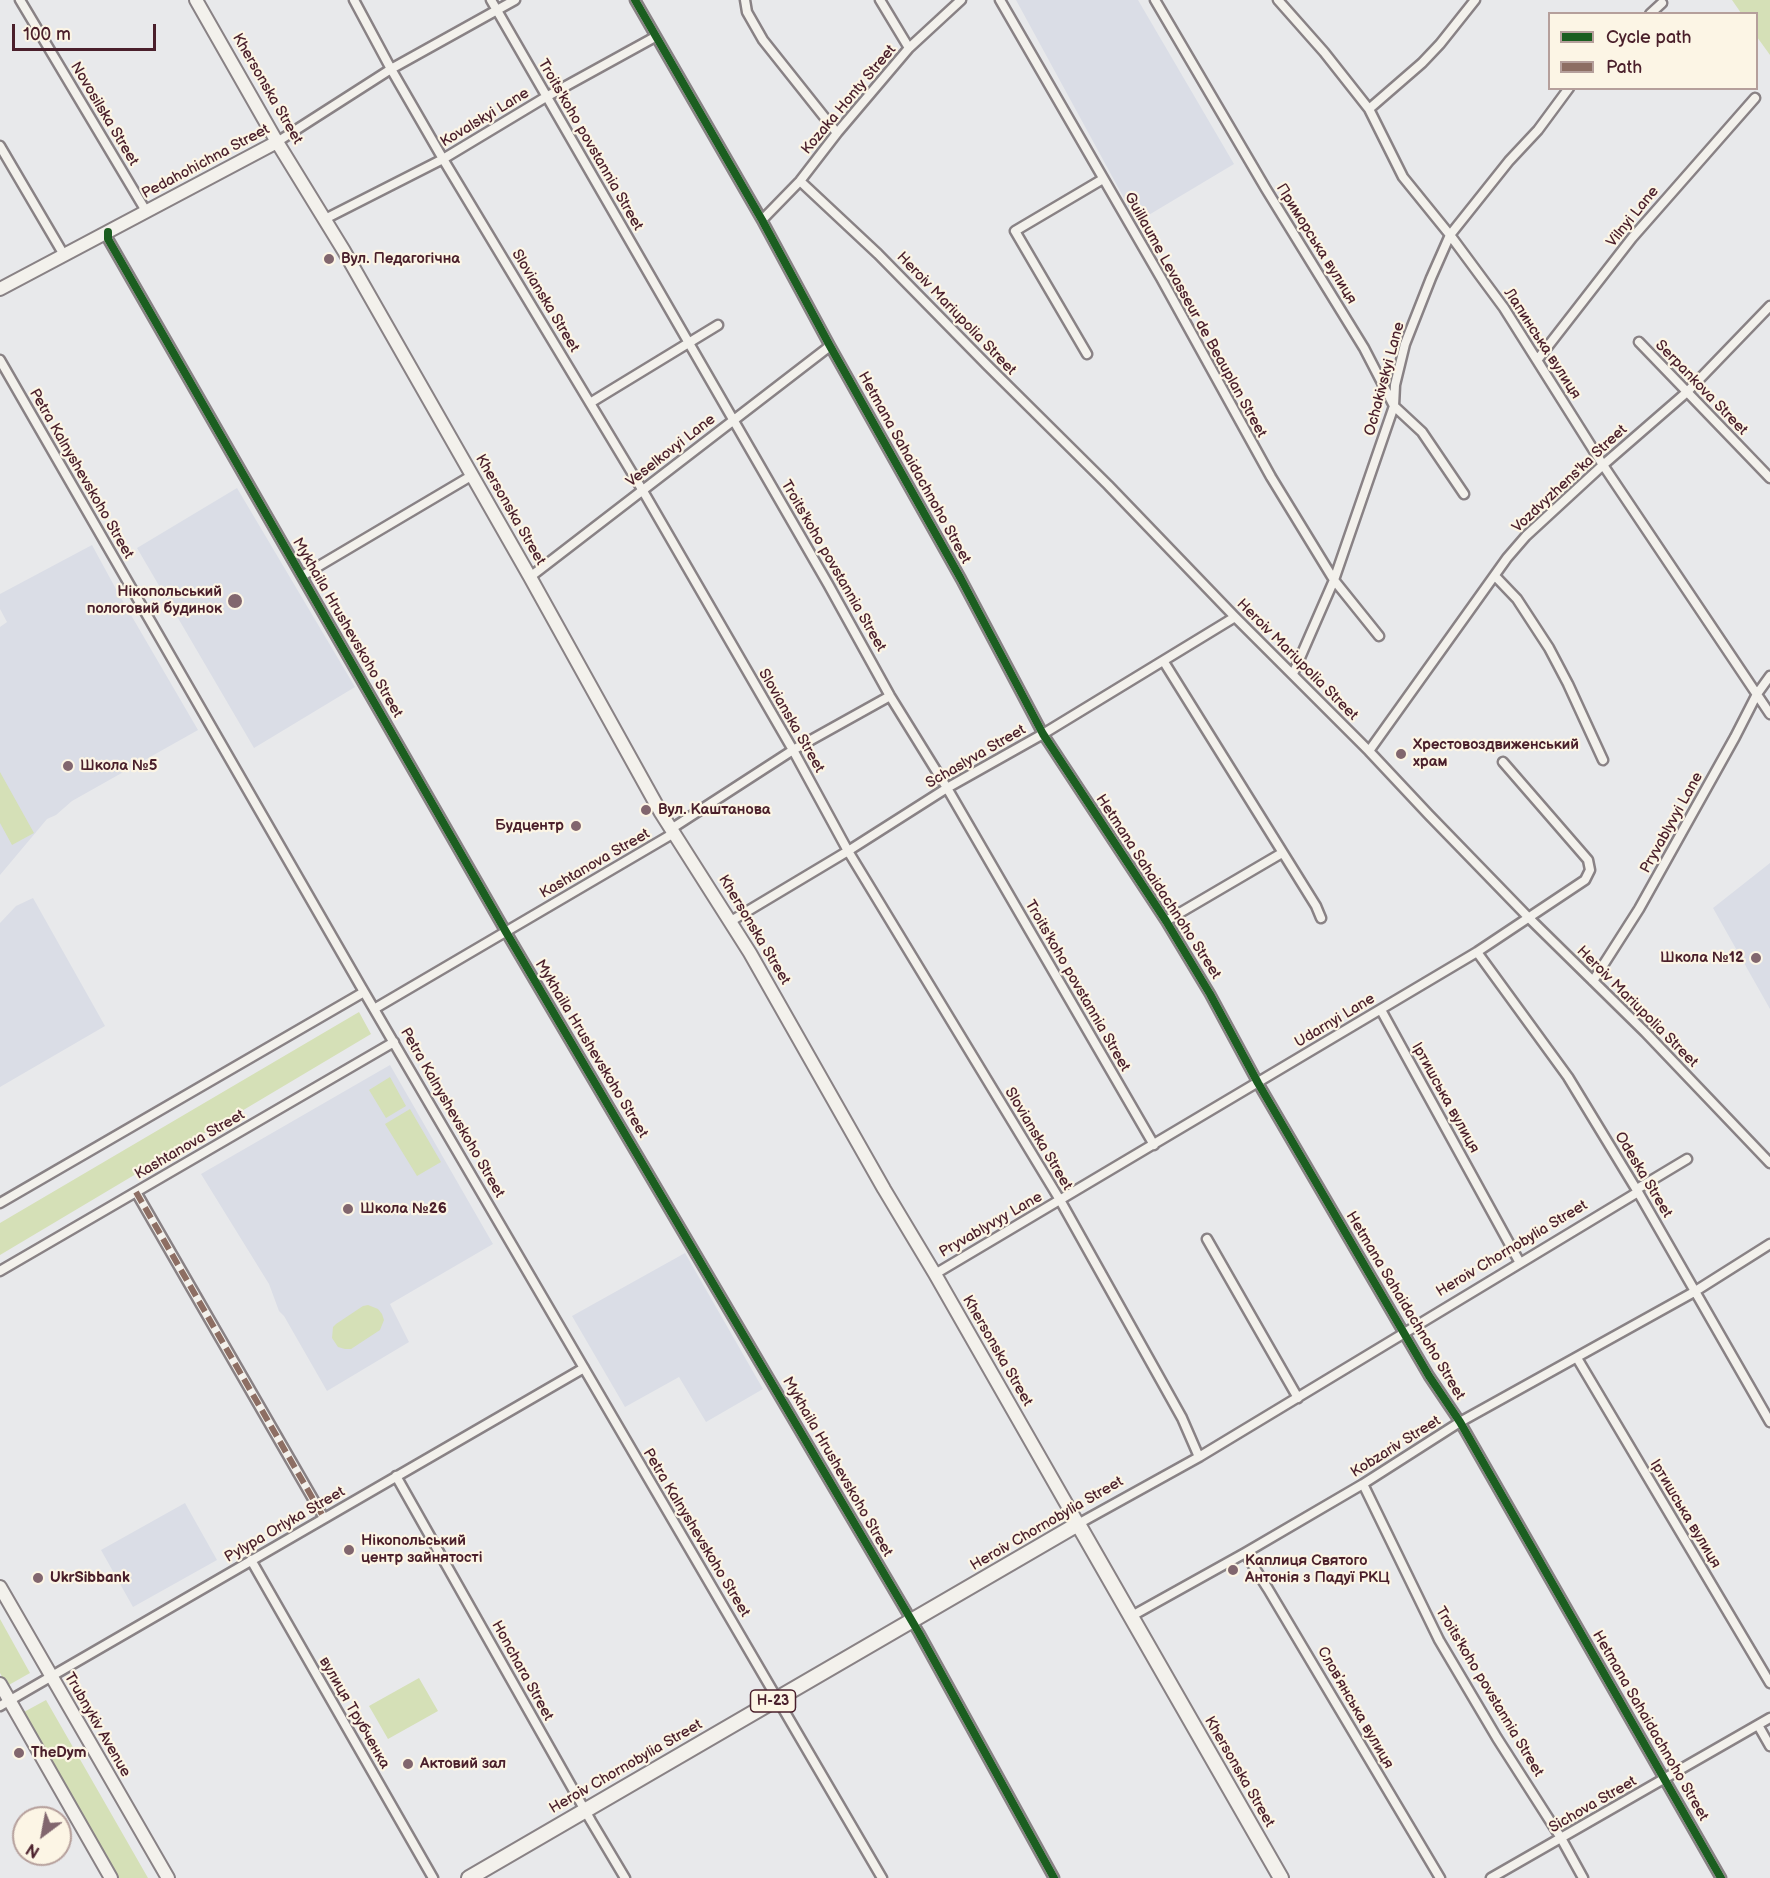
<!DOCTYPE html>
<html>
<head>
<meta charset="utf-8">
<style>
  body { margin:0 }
  #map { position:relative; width:1770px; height:1878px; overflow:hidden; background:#e8e9eb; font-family:"Balsamiq Sans",sans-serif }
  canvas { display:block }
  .legend { position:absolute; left:1548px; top:12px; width:210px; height:78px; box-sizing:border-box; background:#fcf5e5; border:2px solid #b59f9b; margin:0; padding:8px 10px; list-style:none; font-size:18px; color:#4a1f2b }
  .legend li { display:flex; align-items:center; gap:12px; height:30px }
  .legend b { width:30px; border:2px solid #b59f9b }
  .north { position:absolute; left:12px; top:1806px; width:60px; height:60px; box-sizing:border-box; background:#fcf5e5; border:2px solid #b59f9b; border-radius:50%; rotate:212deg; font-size:16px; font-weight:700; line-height:24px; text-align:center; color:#4a1f2b }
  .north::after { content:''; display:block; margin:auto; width:21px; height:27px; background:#81666e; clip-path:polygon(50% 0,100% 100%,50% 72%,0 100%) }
  .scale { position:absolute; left:12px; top:24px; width:144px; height:27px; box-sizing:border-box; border:3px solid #4a1f2b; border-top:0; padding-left:8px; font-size:18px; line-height:21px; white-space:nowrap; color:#4a1f2b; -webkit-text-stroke:4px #fcf5e5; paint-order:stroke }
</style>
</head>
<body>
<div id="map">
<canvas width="1770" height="1878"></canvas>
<ul class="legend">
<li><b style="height:8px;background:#1b5e20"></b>Cycle path</li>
<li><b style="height:8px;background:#8d6e63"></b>Path</li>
</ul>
<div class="north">N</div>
<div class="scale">100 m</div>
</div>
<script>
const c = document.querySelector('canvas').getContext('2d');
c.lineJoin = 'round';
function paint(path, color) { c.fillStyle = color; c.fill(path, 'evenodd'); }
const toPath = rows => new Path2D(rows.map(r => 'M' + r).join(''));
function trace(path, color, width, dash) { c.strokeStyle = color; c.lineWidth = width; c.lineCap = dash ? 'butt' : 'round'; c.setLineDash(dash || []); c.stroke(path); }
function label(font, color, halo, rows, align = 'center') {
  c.font = font + ' "Balsamiq Sans",sans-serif'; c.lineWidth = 4.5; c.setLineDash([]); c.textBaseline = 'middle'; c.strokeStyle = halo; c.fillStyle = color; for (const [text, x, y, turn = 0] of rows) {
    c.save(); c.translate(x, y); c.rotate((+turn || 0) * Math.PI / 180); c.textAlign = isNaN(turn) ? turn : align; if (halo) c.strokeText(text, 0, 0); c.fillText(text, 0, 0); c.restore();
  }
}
paint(toPath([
  [1016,0,1138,0,1234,164,1137,222],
  [237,488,355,687,254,748,137,548],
  [92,545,117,591,198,730,72,801,56,815,47,819,0,875,0,627,7,622,0,609,0,594],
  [1770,863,1770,1009,1713,908],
  [33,898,105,1026,0,1087,0,923,16,906],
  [390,1065,493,1244,390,1304,409,1342,327,1391,284,1316,279,1311,269,1284,201,1174],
  [685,1253,763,1389,706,1422,679,1377,625,1407,572,1316],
  [185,1503,217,1560,133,1607,101,1550]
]), '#dadde6');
paint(toPath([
  [1732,0,1770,0,1770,55,1757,37,1756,14,1741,13],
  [0,772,34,833,12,845,0,823],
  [359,1012,371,1034,0,1255,0,1223],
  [390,1077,406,1106,386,1118,369,1090],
  [410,1109,441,1162,417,1176,385,1124],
  [368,1305,378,1309,382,1314,384,1320,380,1330,351,1349,345,1349,338,1347,332,1338,333,1327,336,1324,363,1306],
  [0,1619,30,1673,7,1686,0,1673],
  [419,1678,438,1711,388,1739,369,1706],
  [46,1700,148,1878,118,1878,24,1712]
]), '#d5e0b7');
const street = toPath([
  [20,0,146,211],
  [354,0,391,69,443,159,643,491,793,750,848,851,1060,1200,1182,1418,1199,1457],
  [491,0,828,584,890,696,947,788,1154,1145],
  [635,0,762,220,830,346,961,579,1043,734,1166,921,1210,994,1258,1083,1429,1376,1460,1422,1721,1878],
  [745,0,747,12,763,40,837,133],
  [880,0,909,48],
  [1000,0,1161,278,1271,477,1334,580,1379,636],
  [1155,0,1266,189,1364,348,1394,406,1422,432,1464,494],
  [1278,0,1324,52,1369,109,1403,177,1450,235,1504,308,1603,465,1770,714],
  [1650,14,1662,3],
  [1369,109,1422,63,1440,44,1475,0],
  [277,142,391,69,515,0],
  [0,146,64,255],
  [800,181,878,254,987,365,1108,485,1235,617,1369,751,1429,815,1529,918,1645,1032,1770,1163],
  [325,219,443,159,546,97,655,37],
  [762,220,800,181,837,133,909,48,961,0],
  [108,232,108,239,506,932,919,1633,1054,1878],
  [1639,342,1770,478],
  [1087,354,1015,231,1103,179],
  [1538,359,1632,238,1755,98],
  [0,360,360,985,882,1878],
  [590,403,718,325],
  [302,576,471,476],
  [1495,576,1517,599,1549,648,1568,684,1603,760],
  [530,577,830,346],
  [1164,662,1316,906,1321,918],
  [1293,674,1334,580,1394,406,1395,385,1405,344,1431,278,1450,235,1509,161,1538,130,1569,88],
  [1369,751,1507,558,1526,536,1603,465,1687,392,1770,306],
  [671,829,793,750,890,696],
  [731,921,848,851,947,788,1043,734,1235,617],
  [1166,921,1282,853],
  [1477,952,1568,1077,1638,1192,1770,1422],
  [1593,981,1639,909,1735,737,1757,694,1770,676],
  [374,1009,674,833],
  [1381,1010,1520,1263],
  [1637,1189,1687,1159],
  [136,1192,324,1518],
  [0,1203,364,992],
  [1207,1239,1298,1398],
  [0,1271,394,1042],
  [935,1274,1477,952,1585,880,1590,870,1588,860,1503,762],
  [1577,1358,1770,1683],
  [396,1476,591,1821,625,1878],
  [1363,1484,1439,1640,1497,1738,1561,1838,1583,1878],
  [1078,1524,1199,1457,1638,1192],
  [1245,1553,1268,1589,1440,1878],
  [251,1560,433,1878],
  [1130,1617,1245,1553,1363,1484,1460,1422,1694,1292,1770,1244],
  [0,1706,584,1368],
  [1758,1725,1770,1746],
  [1491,1878,1770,1718]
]);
const secondary = toPath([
  [196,0,277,142,344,251,530,577,661,813,750,953,884,1189,935,1274,1078,1524],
  [0,289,277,142],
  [0,1587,168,1878],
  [0,1684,111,1878]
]);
const primary = toPath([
  [469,1878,1078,1524,1281,1878]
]);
trace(street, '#898285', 13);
trace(secondary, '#898285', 16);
trace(primary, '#898285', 18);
trace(street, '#f3f1ec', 8);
trace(secondary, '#f3f1ec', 12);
trace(primary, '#f3f1ec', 14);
trace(toPath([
  [136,1192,324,1518]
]), '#8d6e63', 6, [12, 6]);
trace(toPath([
  [635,0,762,220,830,346,961,579,1043,734,1166,921,1210,994,1258,1083,1429,1376,1460,1422,1721,1878],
  [108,232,108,239,506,932,919,1633,1054,1878]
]), '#1b5e20', 8);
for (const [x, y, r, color] of [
  [329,259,6,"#81666e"],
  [235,601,8,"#81666e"],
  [1401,754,6,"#81666e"],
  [68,766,6,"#81666e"],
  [646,810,6,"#81666e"],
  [576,826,6,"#81666e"],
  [1756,958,6,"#81666e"],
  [348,1209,6,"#81666e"],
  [349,1550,6,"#81666e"],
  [1233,1570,6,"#81666e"],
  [38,1578,6,"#81666e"],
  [19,1753,6,"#81666e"],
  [408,1764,6,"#81666e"]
]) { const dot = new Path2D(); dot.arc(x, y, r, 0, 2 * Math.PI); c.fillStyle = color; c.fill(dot); trace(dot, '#fcf5e5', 2); }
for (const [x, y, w] of [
  [773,1701,45]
]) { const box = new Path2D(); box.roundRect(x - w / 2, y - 11, w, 22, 4.5); c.fillStyle = '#fcf5e5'; c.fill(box); trace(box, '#4a1f2b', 1.5); }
label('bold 14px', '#4a1f2b', null, [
  ["Н-23",773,1701]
]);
label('15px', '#4a1f2b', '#fcf5e5', [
  ["Khersonska Street",267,89,60],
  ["Kozaka Honty Street",849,100,-50],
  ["Novosilska Street",104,114,59],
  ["Kovalskyi Lane",485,118,-31],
  ["Troits'koho povstannia Street",590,145,60],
  ["Pedahohichna Street",206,162,-28],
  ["Vilnyi Lane",1633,217,-51],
  ["Приморська вулиця",1316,244,58],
  ["Slovianska Street",545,301,59],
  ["Heroiv Mariupolia Street",956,314,46],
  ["Guillaume Levasseur de Beauplan Street",1195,315,61],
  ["Лапинська вулиця",1542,344,57],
  ["Ochakivskyi Lane",1385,379,-75],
  ["Serpankova Street",1701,388,46],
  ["Veselkovyi Lane",671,451,-38],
  ["Hetmana Sahaidachnoho Street",914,468,61],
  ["Petra Kalnyshevskoho Street",81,474,60],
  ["Vozdvyzhens'ka Street",1570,479,-43],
  ["Khersonska Street",510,510,60],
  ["Troits'koho povstannia Street",833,566,60],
  ["Mykhaila Hrushevskoho Street",347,628,60],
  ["Heroiv Mariupolia Street",1297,660,45],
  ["Slovianska Street",791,721,60],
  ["Schaslyva Street",976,757,-30],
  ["Pryvablyvyi Lane",1672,823,-61],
  ["Kashtanova Street",595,864,-30],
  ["Hetmana Sahaidachnoho Street",1158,887,57],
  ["Khersonska Street",754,930,59],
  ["Troits'koho povstannia Street",1077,986,60],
  ["Heroiv Mariupolia Street",1637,1007,45],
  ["Udarnyi Lane",1335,1021,-31],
  ["Mykhaila Hrushevskoho Street",591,1049,59],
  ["Іртишська вулиця",1445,1098,61],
  ["Petra Kalnyshevskoho Street",452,1113,60],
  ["Slovianska Street",1038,1139,59],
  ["Kashtanova Street",190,1145,-30],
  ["Odeska Street",1643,1175,59],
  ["Pryvablyvyy Lane",991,1225,-30],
  ["Heroiv Chornobylia Street",1512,1249,-31],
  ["Hetmana Sahaidachnoho Street",1405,1306,59],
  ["Khersonska Street",997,1351,60],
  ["Kobzariv Street",1396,1447,-32],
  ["Mykhaila Hrushevskoho Street",837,1467,60],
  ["Іртишська вулиця",1685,1514,59],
  ["Heroiv Chornobylia Street",1047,1524,-30],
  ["Pylypa Orlyka Street",285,1525,-30],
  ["Petra Kalnyshevskoho Street",696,1533,59],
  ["Honchara Street",522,1671,61],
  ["Troits'koho povstannia Street",1489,1692,59],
  ["Словʼянська вулиця",1355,1708,60],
  ["вулиця Трубченка",354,1713,60],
  ["Trubnykiv Avenue",97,1725,60],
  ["Hetmana Sahaidachnoho Street",1650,1726,60],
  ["Heroiv Chornobylia Street",626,1767,-30],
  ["Khersonska Street",1239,1772,60],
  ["Sichova Street",1593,1805,-30]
]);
label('bold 15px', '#4a1f2b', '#fcf5e5', [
  ["Вул. Педагогічна",341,259],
  ["Нікопольський",222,592,"right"],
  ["пологовий будинок",222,609,"right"],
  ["Хрестовоздвиженський",1413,745],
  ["храм",1413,762],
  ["Школа №5",80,766],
  ["Вул. Каштанова",658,810],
  ["Будцентр",564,826,"right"],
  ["Школа №12",1744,958,"right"],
  ["Школа №26",360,1209],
  ["Нікопольський",361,1541],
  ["центр зайнятості",361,1558],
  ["Каплиця Святого",1245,1561],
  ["Антонія з Падуї РКЦ",1245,1578],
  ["UkrSibbank",50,1578],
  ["TheDym",31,1753],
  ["Актовий зал",420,1764]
], 'left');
</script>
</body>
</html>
